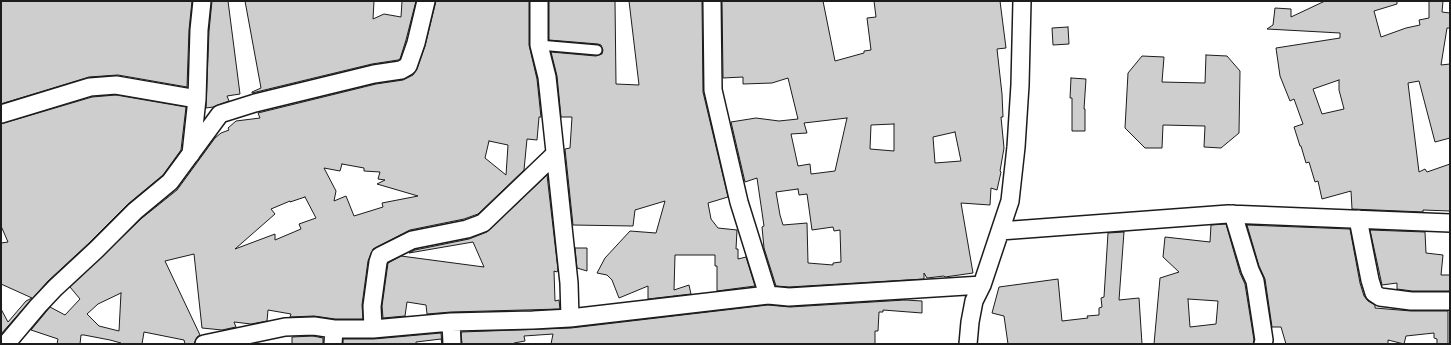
<!DOCTYPE html>
<html>
<head>
<meta charset="utf-8">
<style>
  body { margin:0 }
  #map { position:relative; width:1451px; height:345px; overflow:hidden; background:#fff; font-family:Mali,sans-serif }
  canvas { display:block }
  .frame { position:absolute; inset:0; border:2px solid #1c1c1c; pointer-events:none }
</style>
</head>
<body>
<div id="map">
<canvas width="1451" height="345"></canvas>
<div class="frame"></div>
</div>
<script>
const c = document.querySelector('canvas').getContext('2d');
c.lineJoin = 'round';
function paint(path, color) { c.fillStyle = color; c.fill(path, 'evenodd'); }
const toPath = rows => new Path2D(rows.map(r => 'M' + r).join(''));
function trace(path, color, width, dash) { c.strokeStyle = color; c.lineWidth = width; c.lineCap = dash ? 'butt' : 'round'; c.setLineDash(dash || []); c.stroke(path); }
const building = toPath([
  [1,1,192,1,189,30,187,87,118,75,89,77,1,104,1,1],
  [212,1,228,1,240,94,227,96,229,101,213,107,206,108,209,31,212,1],
  [245,1,374,1,373,19,384,14,401,17,402,1,416,1,406,40,400,59,398,60,372,64,252,93,252,92,261,88,245,1],
  [436,1,529,1,529,45,537,79,541,117,539,117,537,140,527,139,524,170,478,214,464,219,410,230,373,249,368,261,362,305,363,319,335,319,314,316,290,317,291,314,268,310,267,321,251,324,234,322,236,327,222,330,202,328,194,254,165,261,200,335,197,337,194,344,185,344,184,340,144,332,142,344,120,344,121,343,110,340,84,335,81,335,80,344,57,344,58,339,31,330,50,307,65,315,80,299,70,287,142,218,177,190,215,138,221,133,229,130,228,128,236,121,260,118,258,113,376,84,403,80,413,75,417,69,425,46,436,1],
  [489,141,508,145,506,175,485,158,489,141],
  [342,164,364,168,364,171,380,172,378,179,385,180,377,184,418,196,382,203,383,207,354,216,346,196,334,201,336,191,324,168,340,171,342,164],
  [305,197,316,218,299,224,301,229,275,240,275,234,235,249,275,214,271,209,290,201,290,202,305,197],
  [121,293,119,331,99,326,87,314,98,304,121,293],
  [549,1,615,1,616,84,639,85,629,1,702,1,703,92,728,197,708,203,711,219,718,228,737,230,736,249,738,249,738,259,746,257,755,286,717,291,717,266,715,266,715,255,675,255,674,290,689,285,691,294,648,299,648,286,619,298,612,280,607,275,597,273,605,258,630,231,656,233,665,201,635,210,633,226,573,225,565,149,570,148,572,117,561,117,557,76,551,52,596,56,602,54,603,50,601,45,598,44,549,40,549,1],
  [722,1,823,1,835,61,864,53,864,51,871,50,867,18,876,17,874,1,1000,1,1006,48,997,49,1002,94,1003,117,1001,117,1004,148,1000,171,1001,172,997,190,991,188,990,205,961,203,973,273,945,277,944,276,927,278,924,273,924,279,789,287,776,286,764,248,762,227,764,226,757,178,745,182,731,122,756,118,779,121,798,119,788,78,772,83,743,84,743,77,723,78,722,1],
  [847,118,835,171,811,174,810,164,798,166,791,134,807,133,804,123,847,118],
  [894,124,894,151,870,149,871,125,894,124],
  [955,132,961,161,935,163,933,137,955,132],
  [798,189,799,195,807,194,812,230,833,227,834,231,840,230,841,262,833,263,833,265,808,263,807,223,783,225,780,215,776,192,798,189],
  [1325,1,1397,1,1397,4,1374,11,1381,37,1406,28,1420,25,1419,20,1429,18,1429,1,1443,1,1442,12,1450,13,1450,28,1447,28,1441,65,1450,64,1450,138,1435,142,1419,81,1408,83,1419,172,1425,169,1427,172,1450,164,1450,211,1423,210,1423,212,1352,209,1351,191,1322,199,1318,181,1315,182,1309,162,1306,163,1301,146,1300,146,1294,127,1303,124,1294,99,1290,101,1280,76,1276,48,1340,38,1340,33,1267,29,1273,25,1275,8,1291,9,1291,17,1325,1],
  [1339,80,1339,90,1344,109,1322,114,1313,89,1339,80],
  [1068,27,1069,44,1053,45,1052,28,1068,27],
  [1206,55,1227,56,1240,71,1239,133,1221,148,1204,147,1205,126,1163,125,1162,148,1145,148,1125,128,1128,73,1142,56,1164,57,1162,82,1205,83,1206,55],
  [1071,78,1086,79,1084,109,1085,109,1085,131,1072,131,1072,98,1070,98,1071,78],
  [116,95,186,107,181,150,163,175,128,204,89,243,48,281,1,334,1,309,8,322,26,301,32,298,1,284,1,243,8,242,1,226,1,124,92,97,116,95],
  [547,175,558,270,557,272,554,271,555,301,559,300,560,309,451,312,427,314,426,305,407,302,405,316,383,318,382,306,388,263,401,256,484,267,473,242,409,253,415,250,469,239,487,232,547,175],
  [1226,224,1240,273,1245,284,1254,340,1253,344,1154,344,1160,278,1179,272,1163,257,1165,237,1210,242,1211,225,1226,224],
  [1188,299,1218,301,1216,324,1190,327,1188,299],
  [1247,225,1350,229,1360,283,1364,296,1368,301,1375,305,1375,308,1411,311,1448,311,1448,344,1437,344,1437,339,1434,338,1434,333,1406,336,1404,344,1388,340,1388,344,1286,344,1281,327,1272,327,1265,279,1259,266,1247,225],
  [1370,230,1425,232,1426,253,1443,255,1441,275,1450,275,1450,291,1412,291,1397,289,1397,283,1382,285,1370,230],
  [1124,232,1119,300,1139,298,1142,344,1008,344,1004,316,992,313,999,287,1058,279,1062,321,1088,318,1087,316,1099,315,1099,308,1102,307,1101,298,1104,297,1108,233,1124,232],
  [575,248,587,248,587,271,577,268,575,248],
  [905,300,922,301,922,313,883,310,883,312,879,312,878,331,875,331,875,344,551,344,553,334,524,336,525,341,514,343,514,344,462,344,461,332,571,328,768,305,790,307,905,300],
  [441,333,442,344,441,339,416,342,416,344,343,344,343,339,374,339,441,333],
  [313,336,323,338,323,344,292,344,292,337,313,336]
]);
paint(building, '#cecece');
trace(building, '#1c1c1c', 1);
const lane = toPath([
  [539,45,597,50]
]);
const street = toPath([
  [539,1,539,45,547,77,569,283,570,318],
  [712,1,713,90,739,202,768,295],
  [1,114,90,87,116,85,197,99],
  [191,154,197,99,199,30,202,1],
  [1233,214,1250,270,1255,281,1264,340,1263,344],
  [1358,219,1370,280,1374,293,1380,297,1411,301,1450,301],
  [1000,231,1228,214,1450,223],
  [451,322,452,344],
  [373,329,372,306,378,262,380,256,412,240,467,229,483,223,555,154],
  [6,344,38,306,55,288,96,250,135,211,170,182,220,114,255,103,374,74,401,70,408,66,416,43,426,1],
  [204,344,285,327,314,326,334,329,373,329,451,322,533,320,570,318,768,295,789,297,982,285],
  [333,344,334,329],
  [968,344,970,322,974,301,982,285,1010,201,1016,147,1020,85,1022,1]
]);
trace(lane, '#1c1c1c', 12);
trace(street, '#1c1c1c', 20);
trace(lane, '#fff', 9);
trace(street, '#fff', 17);
</script>
</body>
</html>
